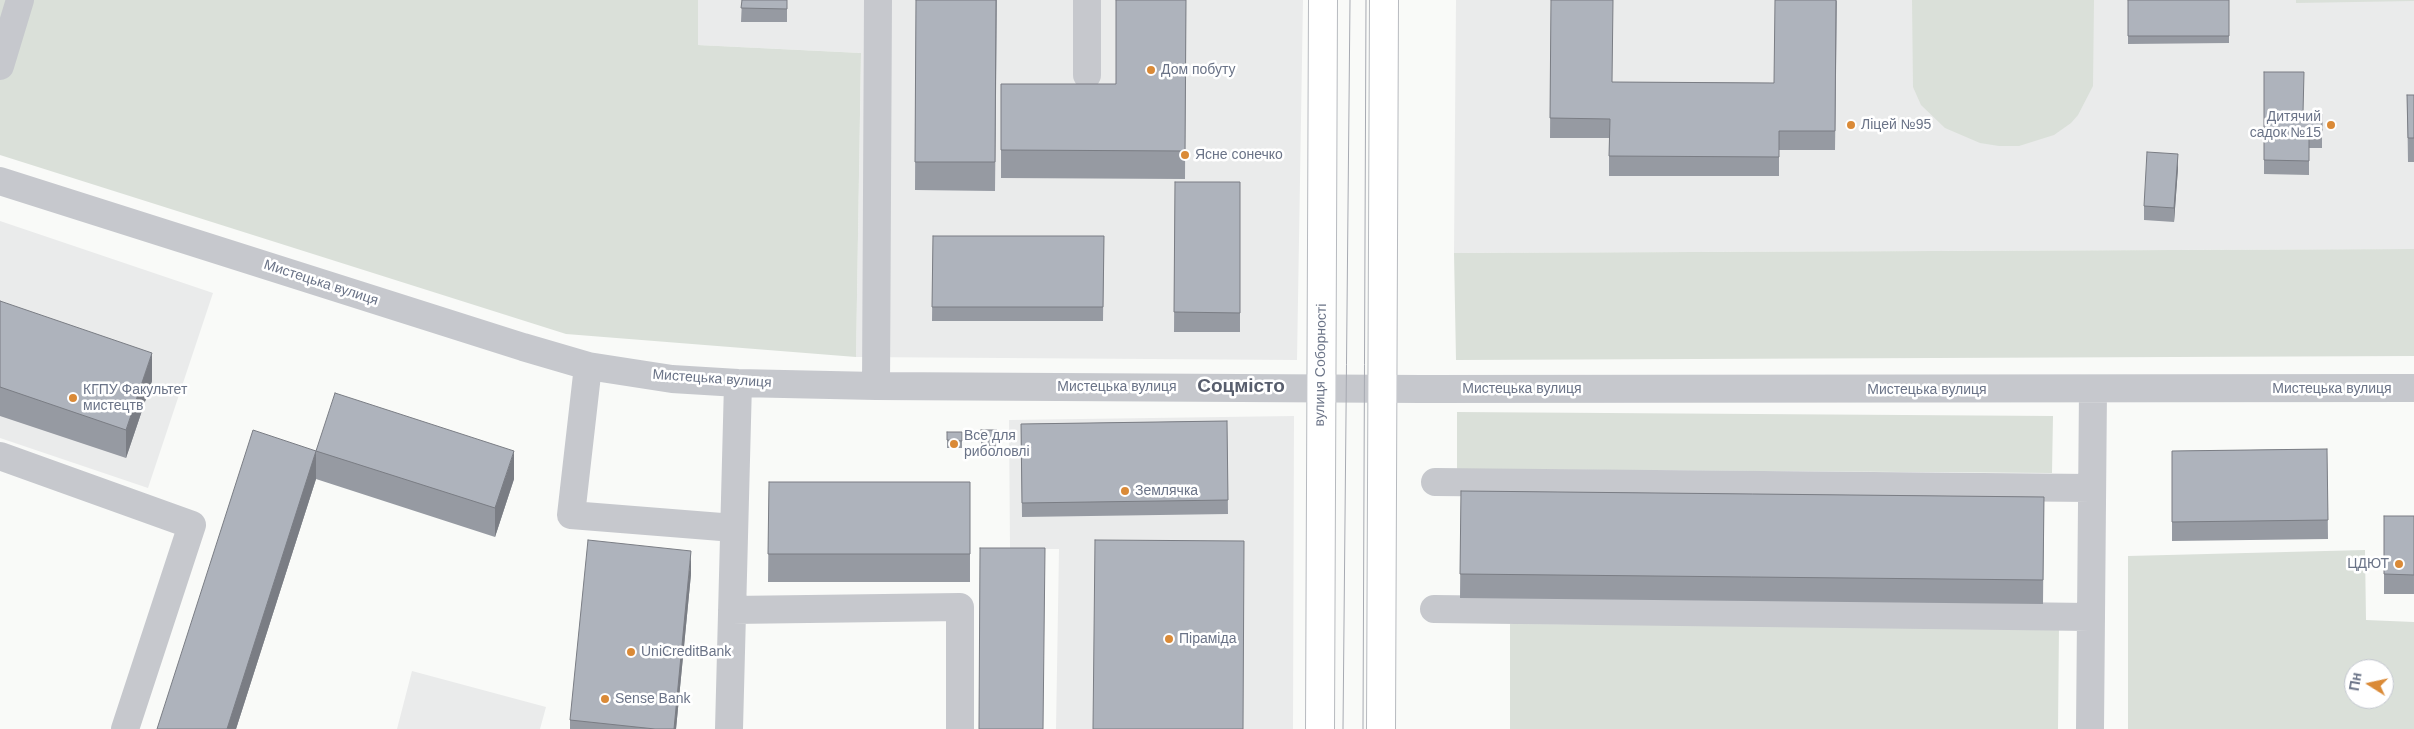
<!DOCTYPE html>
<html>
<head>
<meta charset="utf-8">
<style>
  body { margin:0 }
  #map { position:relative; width:2414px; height:729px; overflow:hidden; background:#f9faf8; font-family:Arial,sans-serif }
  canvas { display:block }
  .north { position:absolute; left:2344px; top:659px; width:50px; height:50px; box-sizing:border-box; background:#fff; border:1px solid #c3c7cf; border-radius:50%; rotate:280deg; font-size:14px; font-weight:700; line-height:20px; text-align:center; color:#6a7387 }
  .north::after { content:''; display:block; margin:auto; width:18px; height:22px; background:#da8a37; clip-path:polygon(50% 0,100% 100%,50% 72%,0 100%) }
</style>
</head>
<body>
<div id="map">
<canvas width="2414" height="729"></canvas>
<div class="north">Пн</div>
</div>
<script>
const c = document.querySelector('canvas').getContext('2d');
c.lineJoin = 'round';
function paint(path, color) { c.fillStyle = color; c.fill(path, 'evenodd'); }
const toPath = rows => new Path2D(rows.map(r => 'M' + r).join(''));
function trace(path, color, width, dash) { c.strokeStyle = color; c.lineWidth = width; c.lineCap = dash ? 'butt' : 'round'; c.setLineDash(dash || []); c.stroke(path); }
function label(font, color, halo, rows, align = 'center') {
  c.font = font + ' Arial,sans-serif'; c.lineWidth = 5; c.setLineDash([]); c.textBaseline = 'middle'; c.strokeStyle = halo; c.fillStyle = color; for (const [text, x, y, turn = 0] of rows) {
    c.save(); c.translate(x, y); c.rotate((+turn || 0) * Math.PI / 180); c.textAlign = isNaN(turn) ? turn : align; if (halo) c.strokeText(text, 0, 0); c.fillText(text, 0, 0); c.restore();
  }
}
paint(toPath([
  [698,0,1303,0,1297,360,856,357,861,53,698,45],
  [1456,0,2414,0,2414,249,1454,253],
  [0,221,213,293,148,488,0,438],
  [1294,416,1293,729,1056,729,1059,549,1010,549,1009,420],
  [412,671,546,707,540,729,397,729]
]), '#eaebeb');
paint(toPath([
  [0,0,698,0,698,45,861,53,856,357,566,334,0,155],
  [1912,0,2094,0,2093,86,2078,115,2071,123,2054,135,2019,146,1999,146,1980,143,1945,128,1921,105,1913,87],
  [2296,0,2414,0,2414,1,2296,3],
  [2414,249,2414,356,1456,360,1454,253],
  [1457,412,2053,416,2052,473,1457,469],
  [2365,550,2366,620,2414,622,2414,729,2128,729,2128,556],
  [2354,669,2384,669,2384,699,2354,699],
  [1510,624,2059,626,2058,729,1510,729]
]), '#dae0d9');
const major = toPath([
  [1320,729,1323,0],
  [1381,729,1384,0]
]);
trace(major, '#b7babf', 30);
trace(toPath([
  [1087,0,1087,75],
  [0,66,20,0],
  [0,181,523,347,588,366,672,379,738,383,876,386,1422,389,2414,388],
  [588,366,571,515,734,528],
  [876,386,878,0],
  [0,456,192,525,125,729],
  [1435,482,2091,488],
  [1434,609,2090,617],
  [732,610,960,607,960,729],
  [729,729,738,383],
  [2090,729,2093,390]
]), '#c6c8cd', 28);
trace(major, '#fff', 28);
trace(toPath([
  [1343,729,1350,0],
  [1363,729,1366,0]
]), '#a7aab2', 1);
paint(toPath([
  [742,0,787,0,787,22,741,22],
  [916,0,997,0,995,191,915,190],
  [1186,0,1185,179,1001,178,1001,84,1116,84],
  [1551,0,1612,82,1774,83,1837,0,1835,150,1779,150,1779,176,1609,176,1609,138,1550,138],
  [2128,0,2229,0,2229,43,2128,44],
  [2264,72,2304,113,2322,114,2322,148,2309,148,2309,175,2264,174],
  [2407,95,2414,95,2414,162,2408,162],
  [2178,168,2174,222,2144,220,2144,206],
  [1175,182,1240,182,1240,332,1174,332],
  [933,236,1104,236,1103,321,932,321],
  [0,301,152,381,126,458,0,416],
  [1227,421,1228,514,1022,517,1021,424],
  [981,430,997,430,996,447,981,447],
  [962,432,962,448,947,448,947,440],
  [2327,449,2328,539,2172,541,2172,451],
  [316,451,514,479,495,537,316,479,236,729,157,729],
  [769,482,970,482,970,582,768,582],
  [1461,491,2044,497,2043,604,1460,598],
  [2384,516,2414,516,2414,594,2384,594],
  [691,574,676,729,570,729,570,720]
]), '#969aa2');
paint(toPath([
  [2178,154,2178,168,2174,222,2174,208],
  [152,353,152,381,126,458,126,430],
  [316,451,316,479,236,729,227,729],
  [514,451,514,479,495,537,495,508],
  [691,551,691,574,676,729,674,729]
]), '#7a7d84');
const building = toPath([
  [742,0,787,0,787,9,741,8,742,0],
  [916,0,996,0,995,162,915,162,916,0],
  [1116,0,1186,0,1185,151,1001,150,1001,84,1116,84,1116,0],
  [1551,0,1613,0,1612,82,1774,83,1775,0,1836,0,1835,131,1779,131,1779,157,1609,156,1610,119,1550,118,1551,0],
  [2128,0,2229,0,2229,36,2128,36,2128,0],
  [2264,72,2304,72,2303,113,2322,114,2322,134,2309,134,2309,161,2264,160,2264,72],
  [2407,95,2414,95,2414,138,2408,138,2407,95],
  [2147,152,2178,154,2174,208,2144,206,2147,152],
  [1175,182,1240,182,1240,313,1174,312,1175,182],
  [933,236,1104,236,1103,307,932,307,933,236],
  [0,301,152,353,126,430,0,387,0,301],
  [335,393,514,451,495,508,316,451,227,729,157,729,253,430,316,451,335,393],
  [1227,421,1228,500,1022,503,1021,424,1227,421],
  [981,430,997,430,996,440,981,440,981,430],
  [947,432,962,432,962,441,947,440,947,432],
  [2327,449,2328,520,2172,522,2172,451,2327,449],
  [769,482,970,482,970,554,768,554,769,482],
  [1461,491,2044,497,2043,580,1460,574,1461,491],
  [2384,516,2414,516,2414,575,2384,574,2384,516],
  [588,540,691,551,674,729,655,729,570,720,588,540],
  [1095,540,1244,541,1243,729,1093,729,1095,540],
  [980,548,1045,548,1043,729,979,729,980,548]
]);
paint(building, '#aeb3bc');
trace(building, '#7a7d84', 1);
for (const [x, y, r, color] of [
  [1151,70,5,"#da8a37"],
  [1851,125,5,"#da8a37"],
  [2331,125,5,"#da8a37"],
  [1185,155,5,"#da8a37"],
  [73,398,5,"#da8a37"],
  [954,444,5,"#da8a37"],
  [1125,491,5,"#da8a37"],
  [2399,564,5,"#da8a37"],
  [1169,639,5,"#da8a37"],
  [631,652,5,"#da8a37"],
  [605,699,5,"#da8a37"]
]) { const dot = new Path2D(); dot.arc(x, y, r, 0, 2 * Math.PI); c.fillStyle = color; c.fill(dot); trace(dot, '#fff', 2); }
label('14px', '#6a7387', '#fff', [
  ["Дом побуту",1161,70],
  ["Дитячий",2321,117,"right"],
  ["садок №15",2321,133,"right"],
  ["Ліцей №95",1861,125],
  ["Ясне сонечко",1195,155],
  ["КГПУ Факультет",83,390],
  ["мистецтв",83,406],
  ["Все для",964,436],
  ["риболовлі",964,452],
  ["Землячка",1135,491],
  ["ЦДЮТ",2389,564,"right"],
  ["Піраміда",1179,639],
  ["UniCreditBank",641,652],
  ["Sense Bank",615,699]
], 'left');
label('14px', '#6a7387', '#fff', [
  ["Мистецька вулиця",321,283,18],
  ["вулиця Соборності",1321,365,-89],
  ["Мистецька вулиця",712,379,4],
  ["Мистецька вулиця",1117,387],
  ["Мистецька вулиця",1522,389],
  ["Мистецька вулиця",2332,389],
  ["Мистецька вулиця",1927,390]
]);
label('bold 19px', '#585e6d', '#fff', [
  ["Соцмісто",1241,387]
]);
</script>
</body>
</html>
